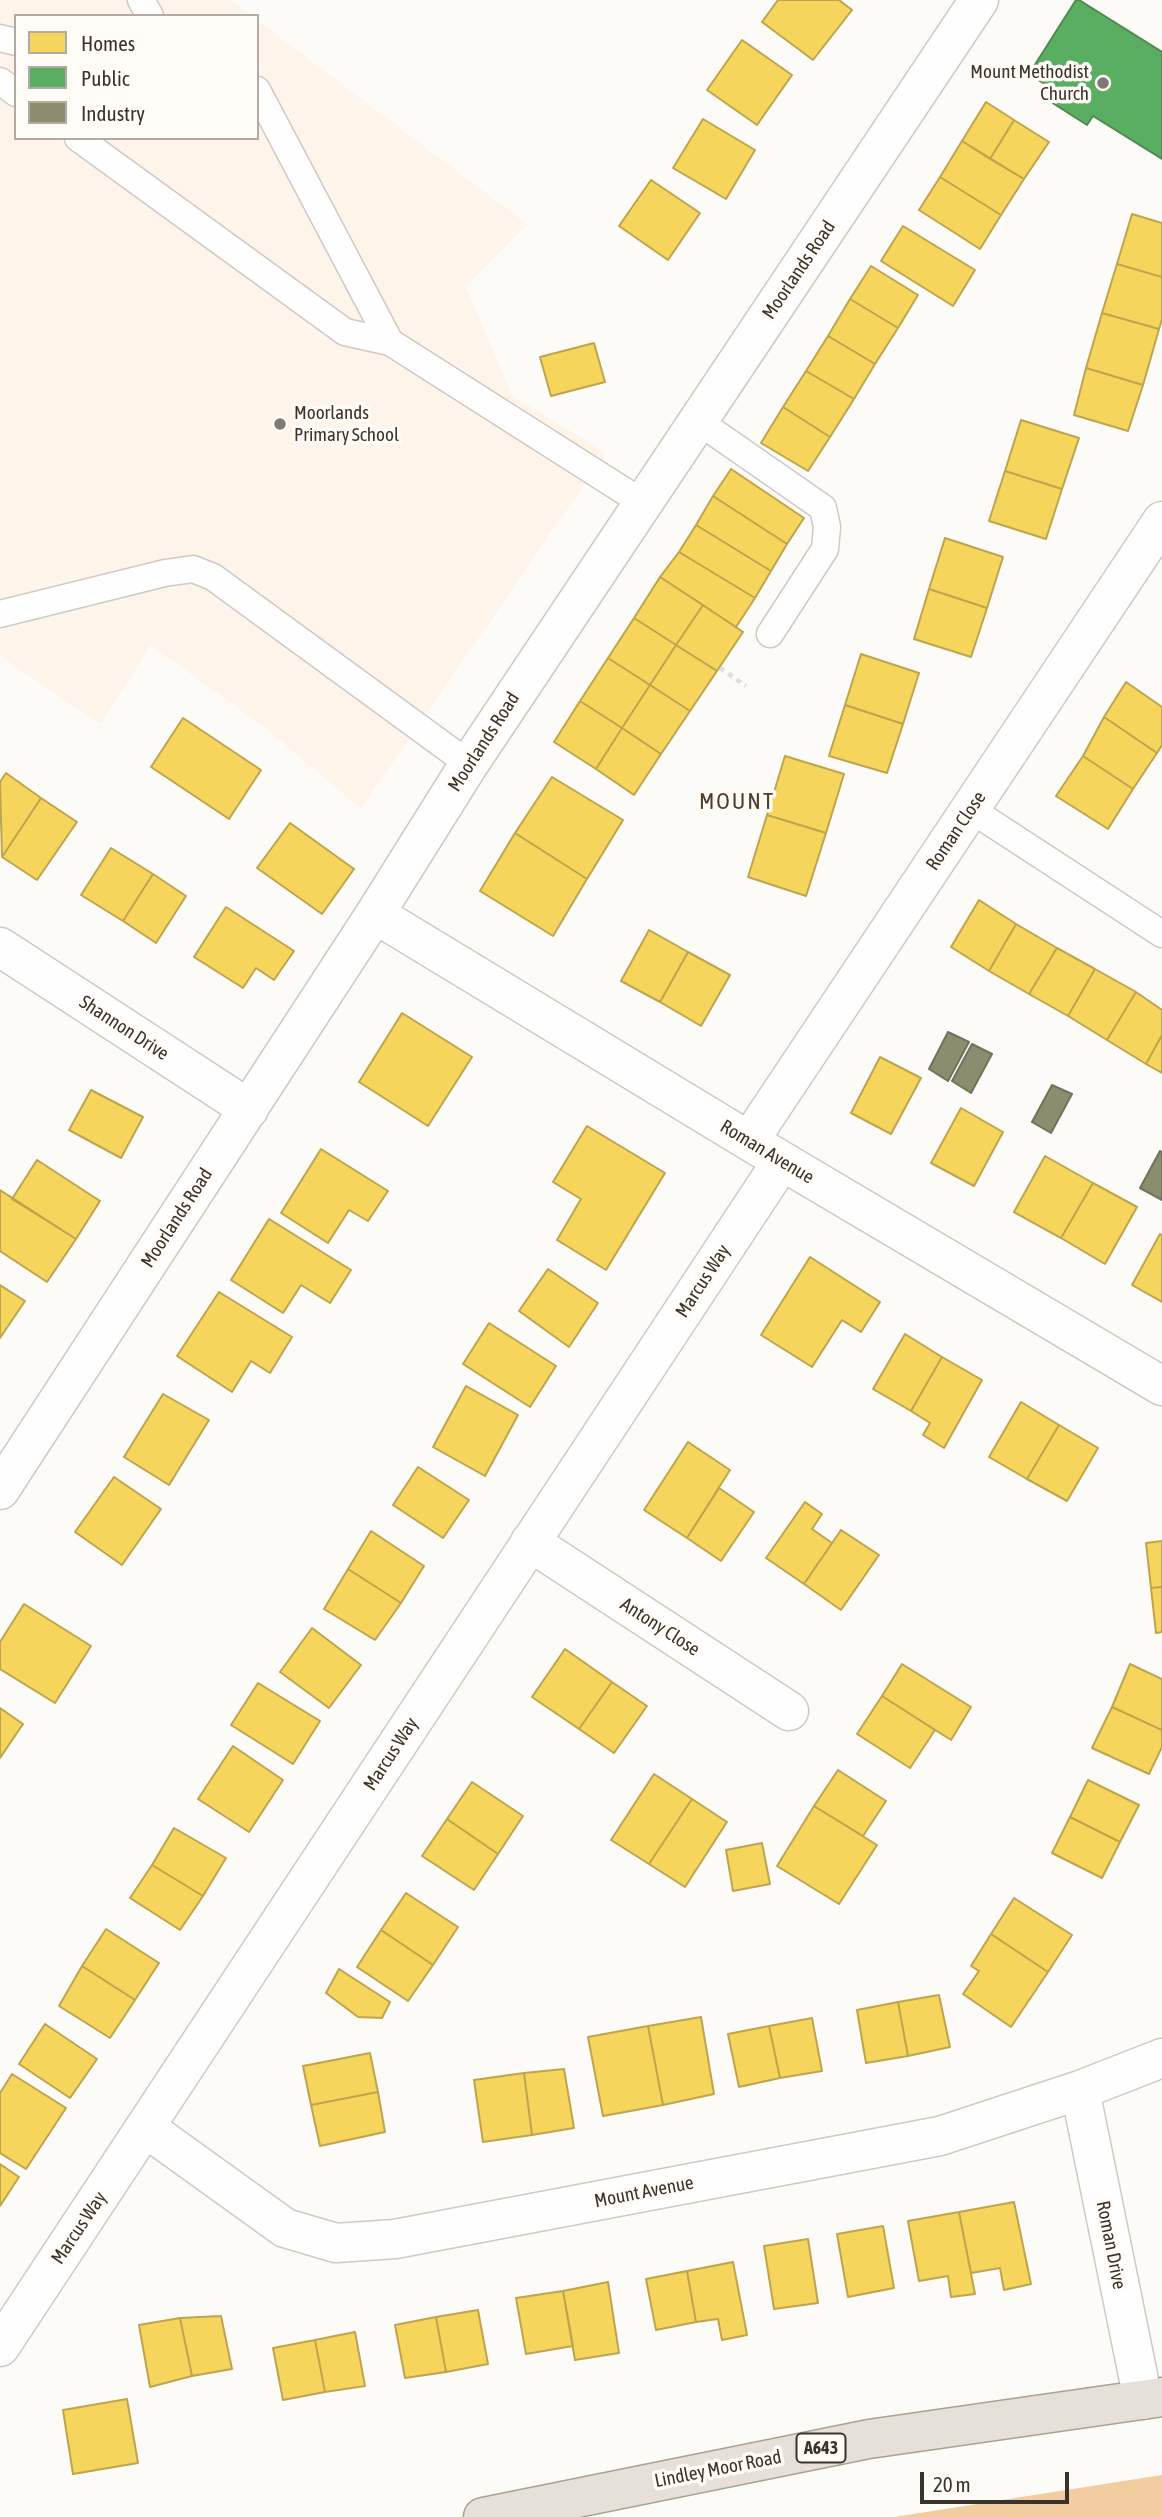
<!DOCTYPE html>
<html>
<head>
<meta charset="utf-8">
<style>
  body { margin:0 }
  #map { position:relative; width:1162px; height:2517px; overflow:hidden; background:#fdfbf8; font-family:"Asap Condensed",sans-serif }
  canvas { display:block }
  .legend { position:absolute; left:14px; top:14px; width:245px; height:126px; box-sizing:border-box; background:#fffbf6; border:2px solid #b1aba4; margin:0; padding:9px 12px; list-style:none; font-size:21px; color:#3b332a }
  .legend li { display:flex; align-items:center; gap:14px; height:35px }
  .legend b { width:35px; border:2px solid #b1aba4 }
  .scale { position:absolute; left:920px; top:2472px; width:149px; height:32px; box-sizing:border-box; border:4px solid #3b332a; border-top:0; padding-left:9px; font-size:21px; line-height:24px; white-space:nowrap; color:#3b332a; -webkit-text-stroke:5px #fffbf6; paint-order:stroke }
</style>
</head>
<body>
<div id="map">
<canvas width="1162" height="2517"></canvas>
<ul class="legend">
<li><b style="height:19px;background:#f6d55c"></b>Homes</li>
<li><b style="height:19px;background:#5aae61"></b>Public</li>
<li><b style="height:19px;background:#8c8c6e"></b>Industry</li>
</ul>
<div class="scale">20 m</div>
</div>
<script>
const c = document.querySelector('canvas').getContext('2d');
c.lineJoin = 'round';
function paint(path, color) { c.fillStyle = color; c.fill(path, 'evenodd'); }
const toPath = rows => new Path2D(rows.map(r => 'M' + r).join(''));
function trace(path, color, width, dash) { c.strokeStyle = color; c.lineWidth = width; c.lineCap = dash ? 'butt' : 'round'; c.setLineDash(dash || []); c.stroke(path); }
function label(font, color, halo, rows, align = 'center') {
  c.font = font + ' "Asap Condensed",sans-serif'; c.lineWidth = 7; c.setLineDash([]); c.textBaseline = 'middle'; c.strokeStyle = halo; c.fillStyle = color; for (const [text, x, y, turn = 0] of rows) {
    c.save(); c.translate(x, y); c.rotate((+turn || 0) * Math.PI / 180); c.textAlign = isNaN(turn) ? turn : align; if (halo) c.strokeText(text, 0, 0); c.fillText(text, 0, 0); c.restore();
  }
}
paint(toPath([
  [0,0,231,0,252,16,16,16,16,138,257,138,257,20,527,224,466,287,512,395,606,453,361,809,268,730,151,645,100,724,0,656]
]), '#fef4e9');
paint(toPath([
  [1162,2475,1162,2517,894,2517]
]), '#f1cda0');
const homes = toPath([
  [778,0,839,0,852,10,813,60,762,22,778,0],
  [742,40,792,75,757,125,707,90,742,40],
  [986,102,1014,120,990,159,962,141,986,102],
  [703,119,755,150,726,199,673,168,703,119],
  [1014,120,1049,142,1024,179,990,159,1014,120],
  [962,141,1024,179,1001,215,940,177,962,141],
  [940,177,1001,215,980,249,919,210,940,177],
  [651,180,700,213,668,260,619,226,651,180],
  [1132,214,1162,223,1162,277,1117,264,1132,214],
  [903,226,975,270,953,306,881,261,903,226],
  [1117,264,1162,277,1162,319,1159,329,1102,313,1117,264],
  [871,266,918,295,898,328,850,299,871,266],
  [850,299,898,328,875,364,828,336,850,299],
  [1102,313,1159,329,1143,385,1086,368,1102,313],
  [828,336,875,364,854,399,806,371,828,336],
  [594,343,605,382,551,396,540,357,594,343],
  [1086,368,1143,385,1128,431,1074,415,1086,368],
  [806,371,854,399,830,437,783,407,806,371],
  [783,407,830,437,808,471,761,443,783,407],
  [1021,420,1079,438,1062,489,1005,471,1021,420],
  [731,469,804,518,787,544,713,496,731,469],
  [1005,471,1062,489,1046,539,989,521,1005,471],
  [713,496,787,544,771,571,696,525,713,496],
  [696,525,771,571,755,598,679,552,696,525],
  [945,538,1003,557,987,608,929,589,945,538],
  [679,552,755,598,736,627,660,577,679,552],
  [660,577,703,605,676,645,634,618,660,577],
  [929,589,987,608,971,657,914,639,929,589],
  [703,605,743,632,717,671,676,645,703,605],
  [634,618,676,645,650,685,608,658,634,618],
  [676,645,717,671,690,711,650,685,676,645],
  [861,654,919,673,903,724,845,705,861,654],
  [608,658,650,685,622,728,580,701,608,658],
  [1126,682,1162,707,1162,745,1157,753,1104,717,1126,682],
  [650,685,690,711,661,754,622,728,650,685],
  [580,701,622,728,596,769,554,742,580,701],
  [845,705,903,724,887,773,829,756,845,705],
  [1104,717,1157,753,1133,789,1083,756,1104,717],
  [183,718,261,770,229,819,151,767,183,718],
  [622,728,661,754,634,795,596,769,622,728],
  [785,756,844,774,826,833,767,815,785,756],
  [1083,756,1133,789,1108,829,1056,796,1083,756],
  [6,773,41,798,2,857,0,782,6,773],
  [552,777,623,820,587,879,515,833,552,777],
  [41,798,77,822,37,880,2,857,41,798],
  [767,815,826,833,806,896,748,877,767,815],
  [290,823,354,869,322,914,257,868,290,823],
  [515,833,587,879,553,936,480,891,515,833],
  [111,848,153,874,123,921,81,895,111,848],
  [153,874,186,896,156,943,123,921,153,874],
  [979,900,1016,924,989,971,951,947,979,900],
  [226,907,294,951,274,980,256,968,243,988,194,957,226,907],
  [1016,924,1057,948,1029,994,989,971,1016,924],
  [649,930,688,952,660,1002,621,981,649,930],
  [1057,948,1095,969,1068,1016,1029,994,1057,948],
  [688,952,730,975,701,1026,660,1002,688,952],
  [1095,969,1136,992,1107,1040,1068,1016,1095,969],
  [1136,992,1162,1010,1162,1035,1146,1064,1107,1040,1136,992],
  [402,1013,472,1057,428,1126,359,1082,402,1013],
  [1162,1035,1162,1073,1146,1064,1162,1035],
  [880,1057,921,1078,891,1134,851,1113,880,1057],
  [91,1090,143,1117,121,1158,69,1130,91,1090],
  [961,1108,1003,1132,974,1186,931,1163,961,1108],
  [587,1126,665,1173,606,1270,557,1240,581,1199,553,1182,587,1126],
  [321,1149,388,1191,368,1221,349,1210,328,1243,281,1213,321,1149],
  [1045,1156,1093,1183,1061,1238,1014,1212,1045,1156],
  [37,1160,100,1201,76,1239,12,1199,37,1160],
  [1093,1183,1137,1207,1105,1264,1061,1238,1093,1183],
  [0,1190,76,1239,47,1282,0,1251,0,1190],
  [269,1219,351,1270,330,1303,301,1285,283,1313,231,1280,269,1219],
  [1160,1234,1162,1235,1162,1302,1132,1285,1160,1234],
  [810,1257,880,1302,861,1332,842,1320,812,1367,761,1335,810,1257],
  [548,1269,598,1303,569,1347,519,1311,548,1269],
  [0,1285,25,1301,0,1338,0,1285],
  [219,1292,292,1337,270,1373,251,1361,232,1392,177,1356,219,1292],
  [489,1323,556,1366,530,1407,463,1364,489,1323],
  [905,1334,942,1357,911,1411,873,1389,905,1334],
  [942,1357,982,1380,944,1448,923,1435,930,1423,911,1411,942,1357],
  [466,1386,518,1415,485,1476,433,1447,466,1386],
  [163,1394,209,1420,169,1485,124,1457,163,1394],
  [1021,1402,1059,1425,1027,1479,989,1457,1021,1402],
  [1059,1425,1098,1448,1067,1501,1027,1479,1059,1425],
  [688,1442,730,1470,687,1538,644,1510,688,1442],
  [418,1467,469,1500,443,1538,393,1505,418,1467],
  [114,1477,161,1509,122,1565,75,1532,114,1477],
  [719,1488,754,1512,721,1561,687,1538,719,1488],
  [805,1502,822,1514,812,1529,832,1543,804,1584,766,1558,805,1502],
  [841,1530,879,1555,841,1610,804,1584,841,1530],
  [371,1531,424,1566,401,1603,348,1569,371,1531],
  [1162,1541,1162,1587,1151,1588,1146,1543,1162,1541],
  [348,1569,401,1603,375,1640,324,1609,348,1569],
  [1162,1587,1162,1632,1156,1633,1151,1588,1162,1587],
  [24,1604,91,1646,55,1703,0,1669,0,1642,24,1604],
  [312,1628,361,1665,329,1708,280,1672,312,1628],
  [565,1649,612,1682,579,1729,532,1697,565,1649],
  [902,1664,971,1707,951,1740,882,1696,902,1664],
  [1130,1664,1162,1679,1162,1730,1112,1707,1130,1664],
  [612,1682,647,1706,614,1753,579,1729,612,1682],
  [258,1683,320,1721,293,1764,231,1725,258,1683],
  [882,1696,935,1730,910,1768,857,1734,882,1696],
  [1112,1707,1162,1730,1162,1747,1149,1774,1092,1748,1112,1707],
  [0,1708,23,1724,0,1758,0,1708],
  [233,1746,283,1780,249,1832,198,1799,233,1746],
  [838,1770,886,1801,863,1836,814,1806,838,1770],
  [654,1774,692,1799,649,1864,611,1840,654,1774],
  [1088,1780,1139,1805,1120,1842,1070,1817,1088,1780],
  [472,1782,523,1816,498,1854,447,1819,472,1782],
  [692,1799,727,1822,685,1887,649,1864,692,1799],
  [814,1806,877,1845,839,1904,777,1866,814,1806],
  [1070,1817,1120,1842,1102,1878,1052,1853,1070,1817],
  [447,1819,498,1854,474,1890,422,1856,447,1819],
  [174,1828,226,1858,203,1896,152,1865,174,1828],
  [762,1843,770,1884,733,1891,726,1850,762,1843],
  [152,1865,203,1896,180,1930,130,1898,152,1865],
  [406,1893,458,1927,433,1965,381,1930,406,1893],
  [1014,1898,1072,1935,1048,1972,991,1934,1014,1898],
  [106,1929,159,1963,135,2000,82,1966,106,1929],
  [381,1930,433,1965,408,2001,357,1967,381,1930],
  [991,1934,1048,1972,1011,2027,963,1994,979,1971,971,1966,991,1934],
  [82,1966,135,2000,110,2038,59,2006,82,1966],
  [339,1969,390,2002,382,2018,358,2017,326,1993,339,1969],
  [939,1995,950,2047,908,2056,898,2002,939,1995],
  [898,2002,908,2056,866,2063,857,2010,898,2002],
  [701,2017,714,2094,663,2105,648,2026,701,2017],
  [812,2018,822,2071,780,2078,769,2026,812,2018],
  [45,2024,97,2059,70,2098,19,2064,45,2024],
  [648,2026,663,2105,603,2116,588,2037,648,2026],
  [769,2026,780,2078,739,2087,728,2034,769,2026],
  [370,2053,378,2092,311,2105,303,2066,370,2053],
  [564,2069,574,2128,532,2135,524,2073,564,2069],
  [524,2073,532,2135,483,2142,474,2080,524,2073],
  [12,2074,66,2108,26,2169,0,2153,0,2093,12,2074],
  [378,2092,385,2132,320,2146,311,2105,378,2092],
  [0,2164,19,2177,0,2206,0,2164],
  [1014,2202,1031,2284,1004,2290,1000,2268,971,2273,959,2212,1014,2202],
  [959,2212,975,2294,951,2297,948,2276,919,2281,908,2221,959,2212],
  [883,2226,894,2288,848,2297,837,2234,883,2226],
  [808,2239,818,2303,774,2309,764,2246,808,2239],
  [733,2262,747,2335,722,2340,718,2319,696,2322,687,2271,733,2262],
  [687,2271,696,2322,656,2330,646,2279,687,2271],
  [608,2282,619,2353,575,2360,563,2291,608,2282],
  [563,2291,573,2346,526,2354,516,2298,563,2291],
  [478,2310,488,2364,446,2372,436,2317,478,2310],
  [221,2316,232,2369,192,2376,180,2318,221,2316],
  [436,2317,446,2372,405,2378,395,2325,436,2317],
  [180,2318,192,2376,150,2387,139,2325,180,2318],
  [355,2332,365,2386,325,2392,315,2340,355,2332],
  [315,2340,325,2392,283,2400,273,2348,315,2340],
  [127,2399,138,2463,73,2474,63,2410,127,2399]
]);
paint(homes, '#f6d55c');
trace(homes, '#bea44d', 2);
const public = toPath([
  [1076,0,1079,0,1162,52,1162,159,1093,116,1087,125,1051,102,1057,92,1029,74,1076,0]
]);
paint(public, '#5aae61');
trace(public, '#518950', 2);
const industry = toPath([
  [948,1032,969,1042,948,1081,929,1069,948,1032],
  [972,1044,992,1054,971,1093,952,1081,972,1044],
  [1052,1085,1072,1094,1051,1133,1032,1122,1052,1085],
  [1160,1151,1162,1153,1162,1200,1140,1188,1160,1151]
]);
paint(industry, '#8c8c6e');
trace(industry, '#74715a', 2);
const service = toPath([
  [141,0,150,16],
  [0,38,16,42],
  [0,81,16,93],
  [257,90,390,342,643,503],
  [78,138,345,332,390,342],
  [698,421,823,508,827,527,825,549,770,634],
  [0,614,165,573,193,569,213,577,469,764],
  [970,809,1162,934]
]);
const minor = toPath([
  [375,914,782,1161,1162,1386],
  [0,947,249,1109],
  [749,1141,1162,521],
  [0,1490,375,914,469,764,979,0],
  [530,1542,789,1711],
  [1080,2090,1143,2400],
  [146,2128,285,2228,336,2243,395,2239,940,2136,1080,2090,1162,2058],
  [0,2347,782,1161]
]);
const primary = toPath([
  [483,2517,869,2439,1162,2397]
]);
trace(service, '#cec9c4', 29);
trace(minor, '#cec9c4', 41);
trace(primary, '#aaa191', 41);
trace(toPath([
  [720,668,746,686]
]), '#dededd', 4.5, [5, 5]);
trace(service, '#fffefe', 26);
trace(minor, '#fffefe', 38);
trace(primary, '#e5e0d8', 38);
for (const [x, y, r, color] of [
  [1103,83,7,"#7f7972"],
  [280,424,7,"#7f7972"]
]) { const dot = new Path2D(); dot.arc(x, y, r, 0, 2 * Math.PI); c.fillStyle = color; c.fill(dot); trace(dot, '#fffbf6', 2.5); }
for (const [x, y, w] of [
  [821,2448,49]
]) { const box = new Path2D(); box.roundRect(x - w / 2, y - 14.5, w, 29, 5); c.fillStyle = '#fffbf6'; c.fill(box); trace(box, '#3b332a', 2); }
label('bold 18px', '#3b332a', null, [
  ["A643",821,2448]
]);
label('19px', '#3b332a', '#fffbf6', [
  ["Mount Methodist",1089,72],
  ["Church",1089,94],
  ["Moorlands",294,413,"left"],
  ["Primary School",294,435,"left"]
], 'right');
label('19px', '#3b332a', '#fffbf6', [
  ["Moorlands Road",799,270,-56],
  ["Moorlands Road",484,742,-57],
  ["Roman Close",956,831,-56],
  ["Shannon Drive",124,1028,33],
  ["Roman Avenue",767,1152,31],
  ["Moorlands Road",177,1218,-57],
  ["Marcus Way",703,1281,-57],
  ["Antony Close",660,1627,33],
  ["Marcus Way",391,1754,-57],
  ["Mount Avenue",644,2192,-11],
  ["Marcus Way",79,2228,-56],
  ["Roman Drive",1111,2245,79],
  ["Lindley Moor Road",718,2469,-11]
]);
c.letterSpacing = '2px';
label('23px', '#4e3e2a', '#fffbf6', [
  ["MOUNT",737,802]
]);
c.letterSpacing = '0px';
</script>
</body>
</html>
